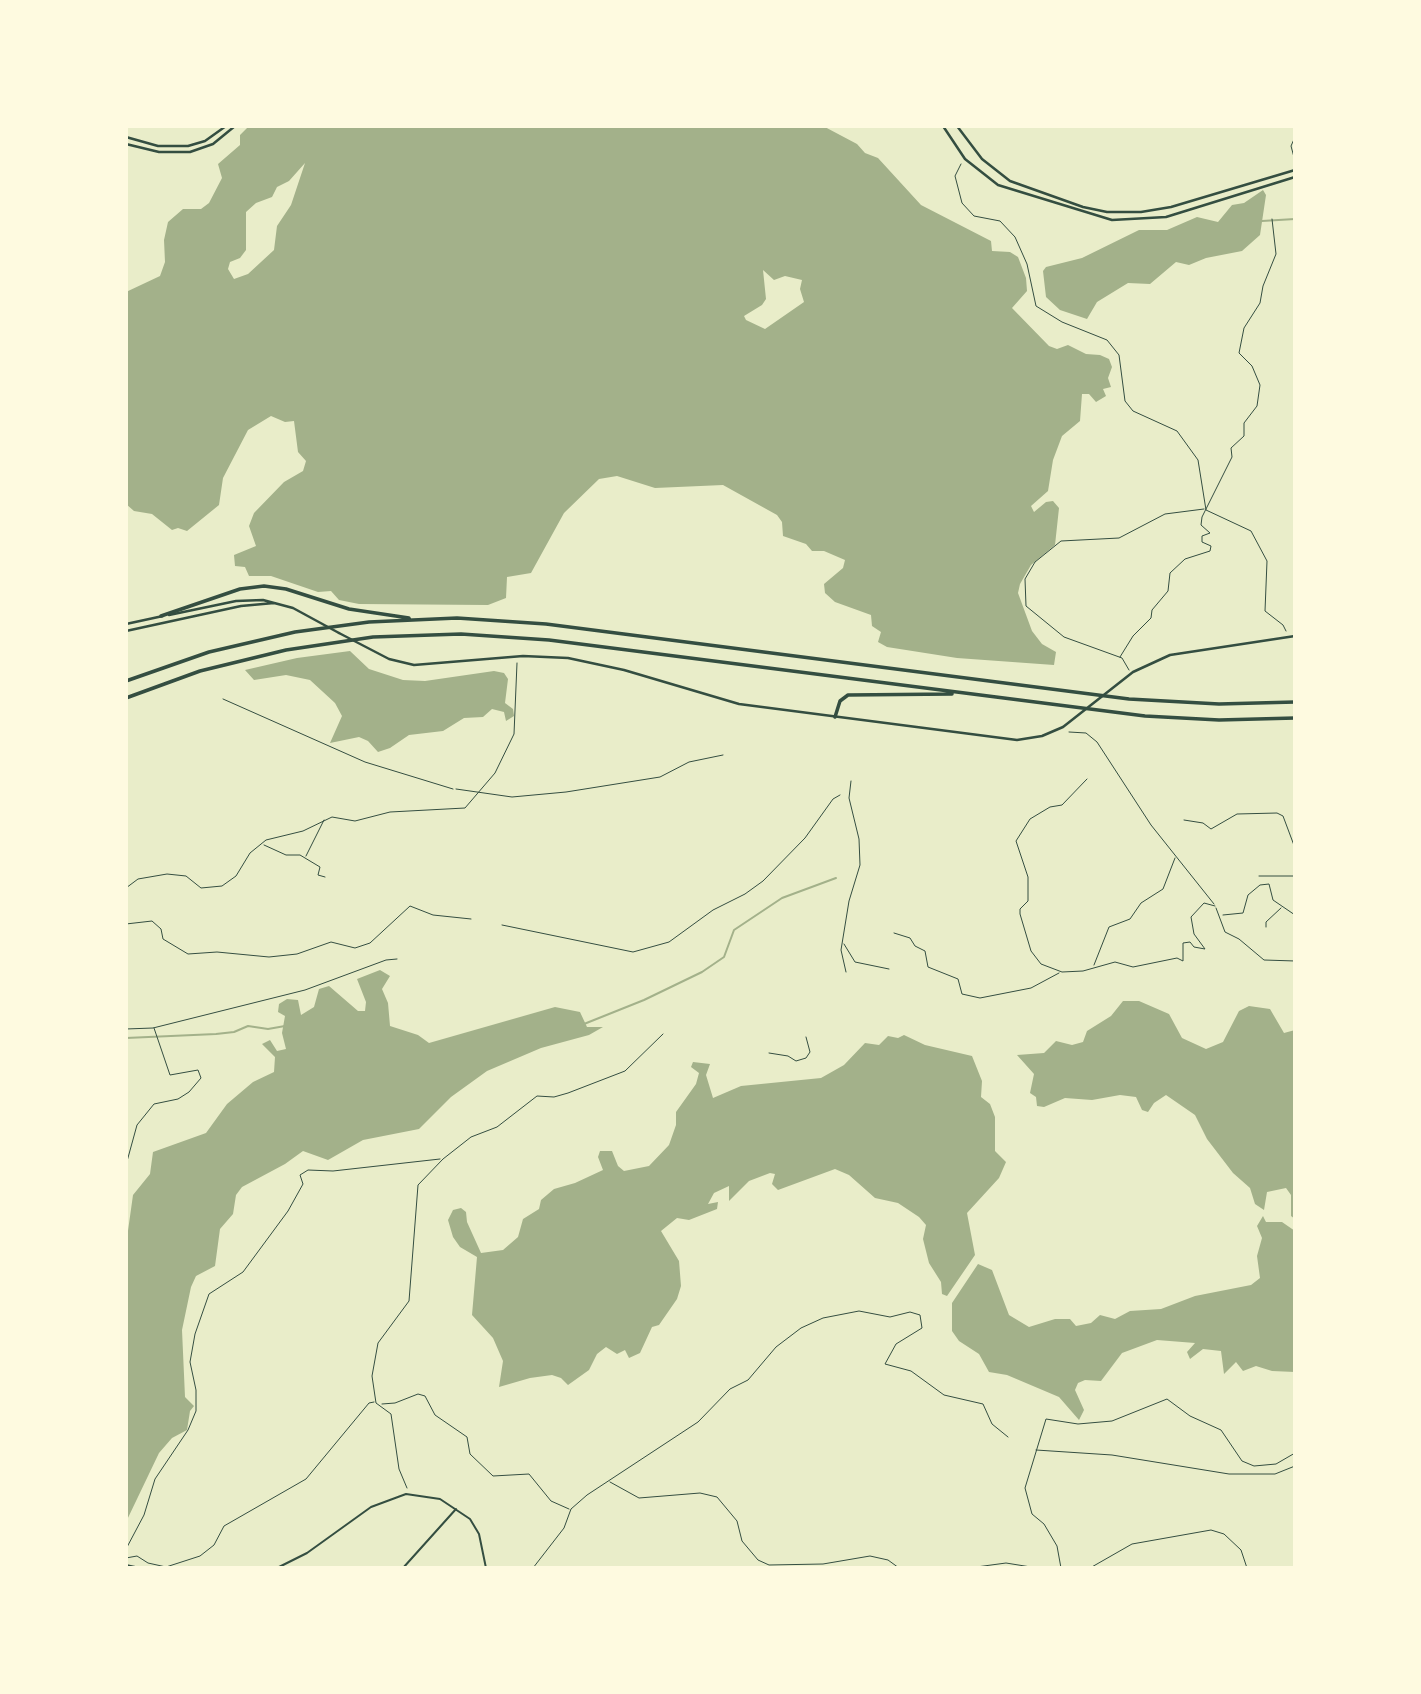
<!DOCTYPE html>
<html>
<head>
<meta charset="utf-8">
<style>
  body { margin:0 }
  #map { position:relative; width:1421px; height:1694px; overflow:hidden; background:#e9edc9; font-family:Poppins,sans-serif }
  canvas { display:block }
  .frame { position:absolute; inset:0; border:128px solid #fefae0; pointer-events:none }
</style>
</head>
<body>
<div id="map">
<canvas width="1421" height="1694"></canvas>
<div class="frame"></div>
</div>
<script>
const c = document.querySelector('canvas').getContext('2d');
c.lineJoin = 'round';
function paint(path, color) { c.fillStyle = color; c.fill(path, 'evenodd'); }
const toPath = rows => new Path2D(rows.map(r => 'M' + r).join(''));
function trace(path, color, width, dash) { c.strokeStyle = color; c.lineWidth = width; c.lineCap = dash ? 'butt' : 'round'; c.setLineDash(dash || []); c.stroke(path); }
paint(toPath([
  [249,126,823,126,857,144,865,153,878,158,921,205,991,241,992,251,1010,252,1018,257,1026,278,1027,291,1012,308,1049,346,1057,349,1068,345,1086,354,1100,355,1109,359,1112,367,1108,378,1111,387,1103,389,1106,396,1096,402,1089,394,1082,394,1080,421,1062,436,1053,460,1048,491,1031,506,1034,512,1046,502,1053,501,1059,508,1055,545,1031,565,1020,584,1018,593,1032,631,1042,644,1056,652,1054,665,957,658,887,647,878,642,881,632,872,626,871,615,835,602,825,593,824,584,843,568,845,560,824,551,812,551,806,544,783,536,782,522,777,515,723,485,655,488,617,476,599,479,564,513,531,573,507,577,506,598,488,605,359,604,339,600,331,591,318,592,271,576,249,576,245,567,235,566,234,555,256,546,249,526,254,513,284,482,303,471,306,461,298,452,294,421,285,422,271,416,248,430,223,478,219,505,187,531,178,528,172,530,152,514,134,511,126,504,126,292,160,276,165,262,164,240,168,222,183,209,201,209,209,203,222,178,218,164,240,145,240,135],
  [305,163,291,205,277,226,274,250,248,274,234,279,228,269,230,262,240,258,246,250,246,212,256,203,272,197,277,187,289,181],
  [763,270,774,280,785,276,802,280,800,289,804,302,765,329,746,320,744,316,762,305,766,299],
  [1263,190,1266,195,1260,235,1242,251,1206,258,1189,265,1176,262,1150,284,1128,283,1097,302,1087,319,1060,310,1046,297,1043,271,1046,267,1082,258,1139,230,1167,230,1197,217,1218,222,1232,205,1244,203],
  [350,651,369,669,403,680,425,681,494,671,504,673,508,679,505,703,513,709,514,716,506,721,504,712,492,709,483,717,464,718,443,731,409,735,390,748,378,752,368,741,359,737,330,743,342,716,335,703,310,680,286,675,254,680,245,670,297,658],
  [380,970,390,976,382,989,388,1003,390,1026,418,1035,429,1043,555,1007,580,1012,587,1027,603,1027,589,1035,541,1048,487,1071,451,1097,419,1129,363,1140,328,1160,303,1151,285,1164,242,1187,236,1195,233,1214,220,1229,215,1266,196,1276,191,1287,182,1330,185,1397,194,1406,190,1411,187,1430,172,1438,159,1453,126,1522,126,1245,133,1195,150,1174,153,1152,206,1133,227,1104,253,1082,274,1072,275,1057,262,1044,270,1040,277,1051,286,1049,282,1033,285,1016,278,1012,279,1004,287,999,298,1000,301,1015,314,1007,319,989,329,986,358,1011,365,1011,366,1002,357,979],
  [1123,1001,1139,1001,1169,1014,1182,1038,1206,1049,1223,1042,1239,1011,1249,1006,1270,1009,1284,1033,1295,1030,1295,1219,1291,1216,1291,1195,1286,1188,1267,1192,1264,1210,1255,1204,1250,1188,1233,1173,1207,1139,1195,1115,1166,1095,1154,1103,1148,1112,1142,1110,1136,1097,1120,1095,1092,1100,1065,1098,1044,1107,1037,1106,1036,1097,1030,1093,1034,1074,1017,1055,1044,1053,1056,1041,1072,1045,1083,1042,1087,1031,1111,1016],
  [904,1035,925,1045,972,1056,982,1081,981,1097,990,1104,995,1117,995,1151,1006,1162,999,1178,967,1213,975,1255,947,1296,942,1294,941,1282,929,1263,923,1239,926,1225,919,1217,898,1203,875,1198,849,1175,835,1169,778,1190,772,1184,775,1174,770,1173,749,1181,729,1201,729,1186,714,1193,708,1204,718,1202,717,1209,689,1220,677,1218,661,1231,679,1261,681,1286,677,1299,659,1325,652,1327,640,1353,629,1358,625,1350,617,1354,606,1347,597,1354,589,1370,568,1385,561,1378,552,1375,530,1378,499,1387,503,1361,493,1338,472,1315,477,1257,460,1247,453,1237,448,1220,453,1210,461,1208,466,1212,467,1222,481,1253,503,1250,518,1237,523,1219,539,1209,541,1200,554,1189,575,1183,603,1170,598,1157,600,1151,612,1151,618,1166,624,1171,649,1166,669,1145,676,1125,676,1112,696,1084,699,1073,691,1067,693,1062,710,1064,706,1075,713,1098,741,1086,821,1078,844,1065,865,1043,879,1045,888,1036,898,1038],
  [1263,1216,1266,1222,1282,1222,1295,1231,1295,1372,1272,1371,1256,1366,1243,1371,1236,1362,1224,1374,1221,1351,1203,1349,1190,1359,1187,1352,1195,1343,1157,1340,1122,1353,1101,1381,1085,1380,1078,1383,1075,1390,1084,1410,1079,1420,1059,1397,1007,1375,989,1372,979,1354,959,1341,952,1331,952,1303,978,1264,992,1270,1009,1315,1029,1327,1055,1319,1070,1319,1076,1326,1091,1323,1100,1315,1115,1319,1130,1311,1161,1309,1195,1296,1251,1285,1260,1278,1257,1256,1262,1238,1257,1226]
]), '#a3b18a');
trace(toPath([
  [1262,221,1295,219],
  [584,1024,644,1000,702,972,724,957,734,930,782,898,836,878],
  [126,1038,216,1034,234,1032,248,1026,268,1029,285,1026]
]), '#a3b18a', 2);
trace(toPath([
  [1295,137,1291,146,1295,161],
  [961,164,955,176,962,203,974,216,1000,221,1015,237,1027,264,1036,306,1062,322,1107,340,1119,355,1125,401,1133,411,1177,431,1198,460,1206,510,1251,531,1267,561,1265,611,1283,625,1286,631],
  [1120,657,1133,636,1151,618,1152,610,1168,591,1170,573,1185,559,1210,551,1211,546,1202,542,1202,536,1210,533,1201,525,1202,517,1232,457,1231,448,1244,436,1244,423,1257,406,1260,385,1252,366,1239,353,1244,328,1260,303,1263,286,1276,254,1272,219],
  [1129,670,1122,658,1064,637,1026,606,1025,579,1035,562,1061,541,1119,538,1165,514,1204,509],
  [223,699,365,762,453,789],
  [1069,732,1086,733,1097,742,1151,825,1214,904],
  [1087,779,1062,805,1050,807,1030,819,1016,841,1028,877,1028,901,1020,909,1020,914,1031,951,1041,964,1062,972,1083,971,1115,962,1133,967,1177,958,1183,961,1183,943,1190,942,1194,947,1205,949,1194,934,1191,917,1204,903,1215,906],
  [456,789,512,797,566,792,660,777,689,762,723,755],
  [1184,820,1203,823,1211,829,1237,814,1277,813,1283,816,1295,848],
  [264,845,286,855,300,855,320,867,318,875,325,877],
  [306,856,324,820],
  [1259,876,1295,876],
  [126,888,138,879,167,874,186,876,201,888,222,886,236,876,250,853,266,840,303,831,332,817,355,821,390,812,465,808,495,773,514,734,517,663],
  [1216,908,1225,932,1239,939,1264,960,1295,961],
  [1223,915,1243,913,1248,895,1260,885,1269,884,1273,900,1295,915],
  [126,924,152,921,161,929,163,939,188,954,217,952,269,957,297,954,331,942,355,948,370,943,410,906,433,915,471,919],
  [502,925,633,952,669,942,713,910,745,894,763,881,805,838,833,799,840,795],
  [1266,927,1266,922,1281,908],
  [894,933,910,938,915,946,925,951,928,967,958,979,962,994,980,998,1031,988,1059,973],
  [844,944,855,962,889,969],
  [1094,965,1109,927,1130,919,1141,903,1163,889,1175,858],
  [846,972,841,950,849,901,860,865,859,839,849,798,851,781],
  [126,1029,153,1028,305,990,386,960,397,959],
  [769,1053,788,1056,796,1061,806,1058,810,1052,806,1037],
  [126,1165,137,1125,154,1104,178,1099,189,1092,201,1078,198,1070,170,1075,154,1028],
  [382,1404,395,1403,418,1394,425,1396,435,1415,467,1437,470,1454,493,1476,529,1474,551,1501,569,1509],
  [1036,1450,1112,1455,1229,1474,1275,1474,1295,1466],
  [610,1482,639,1498,700,1493,717,1497,737,1521,742,1541,758,1560,769,1565,823,1564,870,1556,888,1560,899,1568],
  [407,1488,399,1469,391,1414,376,1403,372,1376,378,1343,409,1301,418,1185,443,1159,471,1137,497,1127,537,1096,554,1097,568,1093,625,1071,663,1034],
  [126,1549,144,1515,155,1479,188,1430,196,1411,196,1390,190,1362,195,1334,209,1294,243,1272,288,1211,303,1184,300,1175,308,1170,333,1171,440,1159],
  [126,1558,137,1556,148,1563,166,1567,200,1556,214,1545,224,1526,306,1479,369,1403,374,1402],
  [533,1568,564,1528,571,1509,587,1495,698,1422,730,1389,748,1380,776,1347,801,1328,823,1318,859,1311,890,1317,910,1312,920,1315,922,1328,896,1344,885,1364,911,1371,944,1395,983,1404,992,1424,1008,1437],
  [969,1568,1006,1563,1037,1568],
  [1061,1568,1057,1546,1044,1524,1032,1514,1025,1488,1046,1419,1078,1424,1112,1421,1167,1399,1190,1416,1221,1430,1242,1461,1254,1466,1276,1464,1295,1453],
  [1090,1568,1132,1544,1211,1530,1224,1534,1241,1550,1247,1568]
]), '#344e41', 1);
trace(toPath([
  [126,1565,140,1568],
  [277,1568,307,1553,371,1507,406,1494,440,1499,470,1519,479,1534,486,1568],
  [403,1568,456,1509]
]), '#344e41', 2);
trace(toPath([
  [943,126,965,159,998,185,1112,220,1166,217,1295,177],
  [957,126,982,159,1010,181,1083,207,1107,212,1141,212,1171,207,1295,170],
  [126,137,158,146,188,146,205,141,226,126],
  [126,144,159,152,190,152,213,144,235,126],
  [339,633,389,659,414,665,523,656,568,658,624,670,739,704,1017,740,1042,736,1063,727,1133,672,1170,655,1295,636]
]), '#344e41', 2.5);
trace(toPath([
  [169,615,236,601,263,600,293,608,339,633],
  [126,624,163,616],
  [126,631,241,606,274,603]
]), '#344e41', 2.5);
trace(toPath([
  [161,616,240,589,264,586,286,589,349,609,409,618],
  [126,681,209,652,295,632,369,622,457,618,546,624,1129,699,1219,704,1295,702],
  [126,698,200,671,286,650,373,637,461,634,549,640,1145,716,1219,720,1295,718],
  [835,717,840,701,848,695,952,694]
]), '#344e41', 3.5);
</script>
</body>
</html>
